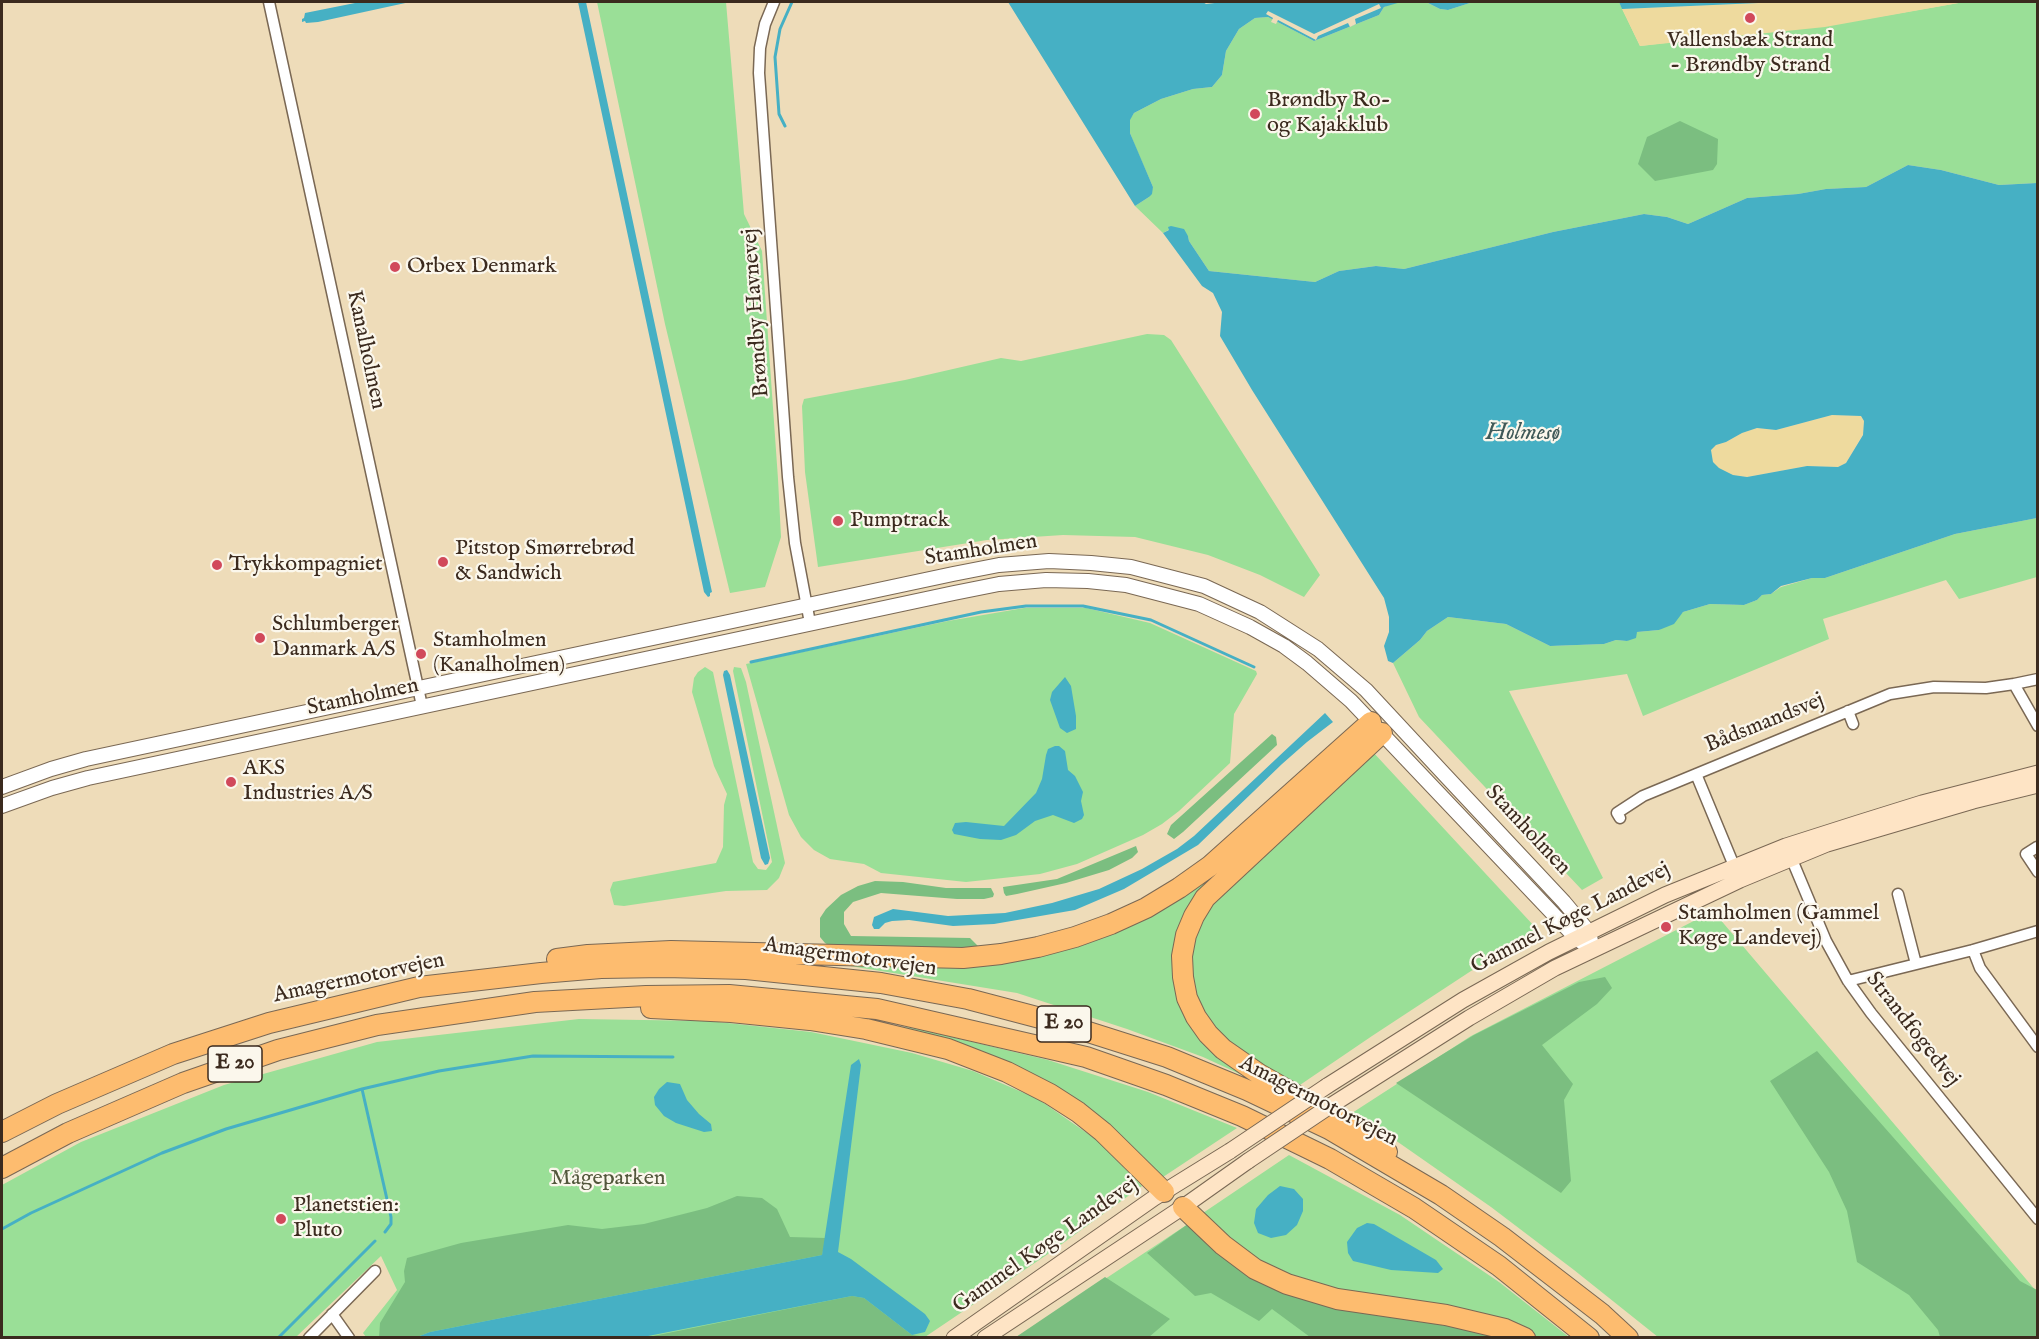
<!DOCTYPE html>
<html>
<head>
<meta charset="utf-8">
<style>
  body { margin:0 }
  #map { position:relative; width:2039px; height:1339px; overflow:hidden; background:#eedcb9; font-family:"IM FELL English",serif }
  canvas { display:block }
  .frame { position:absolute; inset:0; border:3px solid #3b2a1e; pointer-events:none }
</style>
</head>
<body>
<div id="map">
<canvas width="2039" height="1339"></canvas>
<div class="frame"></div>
</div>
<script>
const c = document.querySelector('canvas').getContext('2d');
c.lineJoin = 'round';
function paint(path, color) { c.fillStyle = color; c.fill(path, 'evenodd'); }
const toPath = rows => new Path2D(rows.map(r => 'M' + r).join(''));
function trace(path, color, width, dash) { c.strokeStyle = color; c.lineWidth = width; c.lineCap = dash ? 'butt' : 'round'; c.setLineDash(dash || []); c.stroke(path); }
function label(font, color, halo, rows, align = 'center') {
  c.font = font + ' "IM FELL English",serif'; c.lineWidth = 4.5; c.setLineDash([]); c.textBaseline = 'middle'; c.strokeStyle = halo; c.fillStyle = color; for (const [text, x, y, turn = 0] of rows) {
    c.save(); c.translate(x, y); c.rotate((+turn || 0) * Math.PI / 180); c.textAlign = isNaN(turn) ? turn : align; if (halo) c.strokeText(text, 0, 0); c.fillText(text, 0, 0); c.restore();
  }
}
paint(toPath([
  [597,2,726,2,744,214,762,251,778,479,781,537,765,587,730,593,665,324],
  [1395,2,1426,2,1440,9,1448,10,1473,2,1619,2,1640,46,1872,18,1964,2,2037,2,2037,183,1999,185,1941,170,1908,165,1866,187,1826,189,1798,194,1747,198,1688,224,1667,217,1644,214,1553,232,1404,269,1376,266,1339,271,1315,282,1209,271,1189,241,1188,236,1172,228,1163,233,1135,206,1149,197,1153,187,1136,148,1130,133,1129,120,1134,113,1161,99,1193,89,1212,87,1222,75,1226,51,1239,29,1255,18,1268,17,1314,41,1379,15,1384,7],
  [1147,334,1164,335,1171,340,1320,575,1304,597,1260,575,1208,555,1135,537,1063,535,987,540,818,567,805,472,802,406,804,399,905,380,1001,358,1021,361],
  [2037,518,2037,577,1959,599,1946,580,1823,619,1829,639,1643,716,1627,674,1509,691,1603,878,1582,890,1419,717,1393,663,1420,640,1427,631,1448,617,1506,624,1550,646,1604,644,1616,640,1627,641,1637,632,1659,630,1683,612,1710,604,1744,605,1757,600,1762,595,1771,594,1781,587,1812,578,1825,578,1955,534],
  [1024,608,1086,608,1150,623,1256,671,1257,674,1234,714,1230,763,1179,811,1162,824,1143,835,1077,864,1040,874,966,882,881,873,864,864,830,859,814,850,801,837,789,815,746,664,948,621],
  [705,667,713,672,753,862,758,869,766,870,772,862,733,671,734,667,741,668,746,682,785,863,779,878,767,890,726,891,624,906,614,905,610,890,613,882,716,863,723,847,724,805,727,794,714,766,692,692,694,678,698,672],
  [1361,738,1205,889,1177,976,1246,1071,1242,1075,1203,1057,1127,1029,1017,993,850,966,851,961,1106,934],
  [1372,751,1535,927,1533,935,1471,971,1372,1036,1297,1087,1228,1043,1210,1025,1189,980,1196,927,1212,899],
  [1713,911,2037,1292,2037,1337,1658,1337,1574,1270,1491,1207,1385,1133,1352,1113,1471,1036],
  [823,1015,918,1029,1048,1060,1148,1092,1237,1128,1160,1179,1070,1101],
  [579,1019,709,1021,811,1032,912,1053,973,1071,1038,1099,1097,1140,1142,1186,1048,1254,925,1337,366,1337,363,1333,397,1290,381,1256,296,1337,2,1338,2,1185,81,1142,224,1085,377,1042],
  [1289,1155,1400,1215,1499,1282,1569,1337,1537,1337,1523,1331,1314,1285,1241,1252,1200,1215],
  [1188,1224,1333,1307,1471,1330,1493,1337,1016,1338]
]), '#9adf97');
paint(toPath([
  [1680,121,1718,139,1717,164,1713,170,1655,181,1638,164,1647,137],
  [1272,734,1276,737,1277,745,1183,832,1174,839,1167,834,1171,825],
  [1136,846,1138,852,1132,858,1109,870,1066,883,1017,894,1006,896,1004,893,1003,887,1057,879],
  [875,881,903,882,946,888,991,888,994,894,993,897,984,899,957,899,881,893,853,902,844,912,844,924,851,936,970,938,979,947,936,950,832,947,825,943,820,937,820,918,826,909,841,895,858,886],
  [1605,977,1612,988,1597,1004,1542,1045,1573,1084,1564,1100,1571,1181,1561,1193,1396,1083,1474,1035,1579,982],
  [1817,1051,2020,1281,2037,1290,2037,1337,1940,1337,1938,1330,1909,1295,1857,1262,1847,1211,1829,1172,1770,1081],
  [737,1196,762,1198,777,1209,790,1237,826,1238,822,1255,430,1332,417,1337,379,1338,380,1323,405,1282,404,1271,407,1258,461,1243,568,1225,602,1229,644,1224,707,1208],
  [1188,1224,1333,1307,1471,1330,1493,1337,1310,1337,1272,1309,1259,1321,1211,1293,1195,1296,1147,1253],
  [1105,1277,1170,1319,1149,1337,1016,1337],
  [852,1296,864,1298,912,1335,927,1337,643,1338]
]), '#7bbe80');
paint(toPath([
  [1781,2,1964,2,1825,27,1640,46,1622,9],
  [1832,415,1861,416,1864,421,1863,434,1846,463,1838,467,1807,466,1747,477,1733,475,1718,468,1713,462,1711,450,1716,445,1726,442,1742,433,1757,428,1776,430]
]), '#eeda9e');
paint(toPath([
  [360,2,410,2,318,22,306,23,305,21,302,22,302,19,304,18,305,13],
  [578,2,586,2,712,592,710,593,710,596,708,597,704,592],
  [1008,2,1203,2,1206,4,1223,2,1401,2,1384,7,1379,15,1314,41,1268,17,1255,18,1239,29,1226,51,1222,75,1212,87,1193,89,1161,99,1134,113,1130,120,1130,133,1153,187,1152,194,1149,197,1135,206],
  [1426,2,1473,2,1448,10,1440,9],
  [1619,2,1781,2,1622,9],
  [1908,165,1941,170,1999,185,2037,183,2037,518,1955,534,1825,578,1812,578,1781,586,1771,594,1762,595,1757,600,1744,605,1710,604,1683,612,1674,624,1659,630,1637,632,1636,638,1627,641,1616,640,1604,644,1550,646,1506,624,1448,617,1427,631,1420,640,1393,663,1388,661,1384,646,1389,632,1389,617,1384,598,1252,390,1220,336,1222,312,1213,293,1202,286,1163,233,1169,230,1168,227,1171,226,1184,229,1188,236,1189,241,1209,271,1315,282,1339,271,1376,266,1404,269,1553,232,1644,214,1667,217,1688,224,1747,198,1798,194,1826,189,1866,187],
  [1832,415,1861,416,1864,421,1863,435,1846,463,1838,467,1807,466,1747,477,1733,475,1719,468,1713,462,1711,450,1716,445,1726,442,1742,433,1757,428,1776,430],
  [727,670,730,675,770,858,768,864,765,865,761,858,723,675,724,671],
  [1065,677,1071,686,1076,716,1076,729,1067,733,1060,728,1050,700,1052,692],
  [1325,713,1333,722,1307,742,1282,764,1198,845,1124,889,1075,910,994,924,953,926,909,920,892,921,885,923,879,929,874,929,872,925,874,917,893,909,948,916,1005,913,1052,903,1099,889,1142,869,1177,849,1194,836],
  [1055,746,1059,746,1065,751,1068,770,1075,776,1083,792,1081,801,1084,815,1082,819,1074,823,1053,815,1035,821,1016,835,1001,840,980,839,954,834,952,830,955,823,966,822,1004,826,1036,793,1042,779,1046,755,1048,749],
  [859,1059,861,1065,838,1252,851,1259,925,1314,930,1321,925,1332,912,1335,864,1298,852,1296,643,1337,417,1337,430,1332,822,1255,851,1065],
  [667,1082,680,1084,687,1100,699,1114,711,1124,712,1131,704,1132,676,1123,664,1116,655,1105,654,1097,659,1089],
  [1280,1186,1294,1189,1303,1199,1303,1211,1297,1225,1286,1235,1271,1238,1258,1233,1254,1223,1256,1209,1268,1195],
  [1367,1223,1374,1224,1436,1260,1443,1269,1438,1273,1391,1270,1353,1261,1348,1253,1347,1242,1357,1228]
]), '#46b0c4');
paint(toPath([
  [1379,4,1381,8,1355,19,1356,24,1350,27,1348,23,1318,36,1316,40,1278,20,1276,24,1271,22,1273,18,1266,14,1268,11,1314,34]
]), '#eedcb9');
trace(toPath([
  [785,126,779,114,775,57,780,29,792,2],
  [751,662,981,612,1026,606,1083,606,1151,620,1254,667],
  [362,1089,391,1217,391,1224,385,1232],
  [2,1229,31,1213,162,1153,226,1129,362,1089,439,1071,533,1056,673,1057],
  [278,1338,375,1241]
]), '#46b0c4', 3);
const minor = toPath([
  [269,2,422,706],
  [774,2,765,24,760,48,759,73,788,477,795,543,810,623],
  [2038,679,2014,684,2038,726],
  [1848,711,1853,724],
  [1696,774,1737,873],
  [1620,818,1617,813,1643,796,1890,694,1934,687,1986,688,2014,684],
  [2037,847,2026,854,2038,872],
  [1790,855,1826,941,1848,981,1871,1013,2038,1219],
  [1898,894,1916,964],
  [1973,950,1980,968,2038,1047],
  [1848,981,1973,950,2038,931],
  [332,1314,349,1338],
  [309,1338,375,1271]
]);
const tertiary = toPath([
  [2,787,51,769,86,759,953,574,999,565,1049,561,1091,563,1131,567,1204,586,1260,612,1318,649,1366,690,1445,775,1564,902,1589,932,1591,941],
  [2,806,52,788,88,778,954,593,999,584,1046,580,1088,581,1126,585,1199,604,1250,627,1284,646,1307,663,1351,701,1576,938,1584,944]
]);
const secondary = toPath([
  [1327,1086,1463,1000,1549,952,1665,895,1786,846,1858,823,1922,803,2038,773],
  [1327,1108,1469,1018,1555,968,1740,880,1827,844,1973,801,2038,785],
  [954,1338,1154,1198,1230,1151],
  [985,1338,1183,1207,1248,1161]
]);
const motorway = toPath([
  [1382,733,1205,898,1194,916,1186,935,1182,956,1183,977,1187,998,1196,1017,1208,1034,1223,1049,1259,1074,1365,1134,1387,1152],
  [557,959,588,955,671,951,963,958,1001,954,1038,947,1075,937,1111,924,1146,908,1179,888,1210,866,1371,722],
  [651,1008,731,1012,810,1020,866,1029,948,1049,1007,1072,1050,1094,1078,1112,1103,1132,1164,1192],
  [2,1132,57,1104,173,1054,269,1023,419,987,541,973,601,968,665,967,746,969,881,983,968,999,1063,1024,1167,1057,1247,1090,1329,1129,1441,1195,1502,1237,1602,1314,1628,1338],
  [2,1168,68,1133,183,1083,278,1050,377,1025,535,1002,646,996,729,995,877,1009,1086,1057,1166,1085,1242,1116,1330,1159,1414,1208,1499,1266,1589,1338],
  [1183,1207,1223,1245,1255,1269,1287,1284,1337,1299,1446,1315,1505,1329,1525,1338]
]);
trace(minor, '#7a6854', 13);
trace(tertiary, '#7a6854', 16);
trace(secondary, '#7a6854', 17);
trace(motorway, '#7a6854', 22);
trace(minor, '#fff', 10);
trace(tertiary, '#fff', 14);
trace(secondary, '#fee4c5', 15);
trace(motorway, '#fdbc6f', 20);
const secondaryBridge = toPath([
  [1230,1151,1327,1086],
  [1248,1161,1327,1108]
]);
trace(secondaryBridge, '#7a6854', 17, []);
trace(secondaryBridge, '#fee4c5', 15);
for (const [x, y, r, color] of [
  [1750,18,6,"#d1495b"],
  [1255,114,6,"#d1495b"],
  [395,267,6,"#d1495b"],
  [838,521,6,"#d1495b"],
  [443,562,6,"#d1495b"],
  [217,565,6,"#d1495b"],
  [260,638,6,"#d1495b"],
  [421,654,6,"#d1495b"],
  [231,782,6,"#d1495b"],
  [1666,927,6,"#d1495b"],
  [281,1219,6,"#d1495b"]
]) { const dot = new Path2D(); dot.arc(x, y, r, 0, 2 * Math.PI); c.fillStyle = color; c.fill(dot); trace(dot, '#fbf7ec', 2); }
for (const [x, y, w] of [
  [1064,1024,54],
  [235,1064,54]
]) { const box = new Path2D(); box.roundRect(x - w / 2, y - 18, w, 36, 4.5); c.fillStyle = '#fbf7ec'; c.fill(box); trace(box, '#3b2a1e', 1.5); }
label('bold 21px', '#3b2a1e', null, [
  ["E 20",1064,1024],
  ["E 20",235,1064]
]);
label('22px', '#3b2a1e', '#fbf7ec', [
  ["Vallensbæk Strand",1750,41,"center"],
  ["- Brøndby Strand",1750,66,"center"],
  ["Brøndby Ro-",1267,101],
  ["og Kajakklub",1267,126],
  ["Orbex Denmark",407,267],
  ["Pumptrack",850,521],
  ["Pitstop Smørrebrød",455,549],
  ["& Sandwich",455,574],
  ["Trykkompagniet",229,565],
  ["Schlumberger",272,625],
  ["Danmark A/S",272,650],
  ["Stamholmen",433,641],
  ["(Kanalholmen)",433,666],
  ["AKS",243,769],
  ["Industries A/S",243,794],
  ["Stamholmen (Gammel",1678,914],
  ["Køge Landevej)",1678,939],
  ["Planetstien:",293,1206],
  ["Pluto",293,1231]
], 'left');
label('22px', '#3b2a1e', '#fbf7ec', [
  ["Brøndby Havnevej",757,313,-94],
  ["Kanalholmen",365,350,78],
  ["Stamholmen",981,551,-9],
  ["Stamholmen",363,698,-12],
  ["Bådsmandsvej",1765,724,-22],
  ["Stamholmen",1527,831,47],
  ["Gammel Køge Landevej",1571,919,-27],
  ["Amagermotorvejen",850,958,8],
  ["Amagermotorvejen",359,979,-12],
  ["Strandfogedvej",1912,1030,52],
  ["Amagermotorvejen",1318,1102,27],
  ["Gammel Køge Landevej",1046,1246,-35]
]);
label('22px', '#53573c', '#fbf7ec', [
  ["Mågeparken",608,1179]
]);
label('italic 24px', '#3f5958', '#fbf7ec', [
  ["Holmesø",1523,434]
]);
</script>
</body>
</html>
